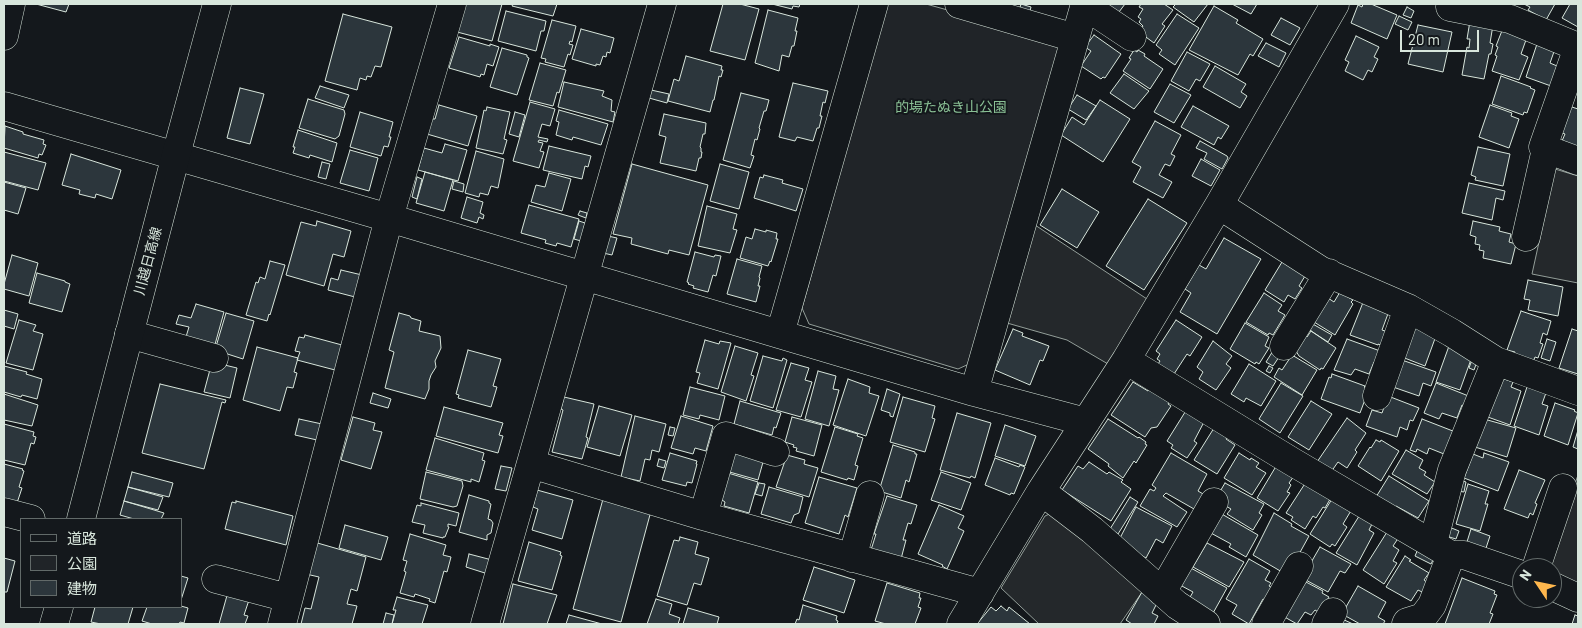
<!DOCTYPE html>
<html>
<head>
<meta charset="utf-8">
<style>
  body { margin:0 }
  #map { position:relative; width:1582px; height:628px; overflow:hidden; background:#14181c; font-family:Barlow,"Noto Sans JP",sans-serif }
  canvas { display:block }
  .frame { position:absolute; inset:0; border:5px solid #d8e6dc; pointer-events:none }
  .legend { position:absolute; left:20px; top:518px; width:162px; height:90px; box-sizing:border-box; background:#14181c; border:1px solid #626a69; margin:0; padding:6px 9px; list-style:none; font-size:15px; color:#d8e6dc }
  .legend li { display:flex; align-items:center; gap:10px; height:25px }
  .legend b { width:25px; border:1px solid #626a69 }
  .north { position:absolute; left:1512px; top:558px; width:50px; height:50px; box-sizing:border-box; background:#14181c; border:1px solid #626a69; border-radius:50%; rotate:304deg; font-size:14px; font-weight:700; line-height:20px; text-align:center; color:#d8e6dc }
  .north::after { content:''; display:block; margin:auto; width:18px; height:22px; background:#ffb74d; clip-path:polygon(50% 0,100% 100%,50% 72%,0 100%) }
  .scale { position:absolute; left:1400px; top:30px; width:79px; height:22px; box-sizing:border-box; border:2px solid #d8e6dc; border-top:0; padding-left:6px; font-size:15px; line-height:18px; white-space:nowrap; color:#d8e6dc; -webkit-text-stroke:4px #14181c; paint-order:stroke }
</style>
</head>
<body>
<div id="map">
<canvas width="1582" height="628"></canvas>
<div class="frame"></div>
<ul class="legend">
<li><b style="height:6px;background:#14181c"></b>道路</li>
<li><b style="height:14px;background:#202428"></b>公園</li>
<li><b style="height:14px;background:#2c363c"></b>建物</li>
</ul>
<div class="north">N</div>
<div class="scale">20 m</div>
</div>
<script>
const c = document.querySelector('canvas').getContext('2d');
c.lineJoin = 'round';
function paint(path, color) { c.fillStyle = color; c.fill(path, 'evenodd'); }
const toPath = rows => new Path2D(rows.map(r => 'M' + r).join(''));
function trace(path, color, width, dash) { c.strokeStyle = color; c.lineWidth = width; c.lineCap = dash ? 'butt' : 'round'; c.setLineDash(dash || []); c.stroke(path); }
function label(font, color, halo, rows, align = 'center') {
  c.font = font + ' Barlow,"Noto Sans JP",sans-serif'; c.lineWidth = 4; c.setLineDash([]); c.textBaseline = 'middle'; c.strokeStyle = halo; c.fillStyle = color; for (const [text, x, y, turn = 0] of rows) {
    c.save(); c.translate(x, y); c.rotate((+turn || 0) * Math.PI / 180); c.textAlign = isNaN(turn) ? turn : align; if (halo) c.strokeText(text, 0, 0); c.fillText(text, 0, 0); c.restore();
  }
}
const green = toPath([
  [887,4,926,4,1055,40,1061,48,969,364,958,369,809,324,802,308,887,4]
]);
paint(green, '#202428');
trace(green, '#939e99', 1);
const parking = toPath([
  [1555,169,1578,176,1578,283,1532,274,1555,169],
  [1035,225,1147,299,1108,364,1067,340,1007,323,1035,225],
  [1578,475,1578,586,1552,574,1552,568,1546,568,1578,475],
  [1054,512,1147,585,1120,624,1039,624,1001,588,1045,516,1054,512]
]);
paint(parking, '#24282b');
trace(parking, '#939e99', 1);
const building = toPath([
  [36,4,69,4,66,12,36,4],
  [465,4,502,4,492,41,457,32,465,4],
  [513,4,557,4,553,16,512,6,513,4],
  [723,4,740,4,759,9,745,60,710,51,723,4],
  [772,4,800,4,799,7,793,6,792,9,772,4],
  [1021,4,1031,7,1029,15,1019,11,1021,4],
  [1106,4,1125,4,1119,12,1106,4],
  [1141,4,1164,4,1173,10,1162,24,1165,26,1154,43,1139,32,1143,26,1139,22,1141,19,1138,17,1143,9,1139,7,1141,4],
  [1176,4,1208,4,1194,22,1173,7,1176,4],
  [1232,4,1257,4,1251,14,1232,4],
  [1363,4,1371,4,1397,15,1387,39,1351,23,1358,5,1362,7,1363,4],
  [1524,4,1555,4,1546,20,1528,10,1530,7,1524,4],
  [1570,4,1578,4,1578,27,1562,18,1570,4],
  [1214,6,1238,20,1236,23,1263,39,1253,56,1250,54,1238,75,1189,50,1214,6],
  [1407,7,1414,11,1411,18,1403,15,1407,7],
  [768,10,798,18,795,31,797,31,794,46,792,46,789,57,782,55,779,71,755,63,768,10],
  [506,11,546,21,544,31,541,31,536,51,498,41,506,11],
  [343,14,392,27,381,67,375,66,371,77,367,76,366,80,360,78,357,90,325,81,343,14],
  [1177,14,1199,28,1175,65,1159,54,1162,50,1156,45,1177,14],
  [1399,16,1412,22,1408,30,1395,24,1399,16],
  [1281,18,1300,28,1290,45,1271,35,1281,18],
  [552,20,576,26,572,42,570,41,569,44,573,45,570,55,568,54,564,67,545,62,546,59,541,58,552,20],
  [1470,21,1493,25,1490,43,1493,44,1491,54,1489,54,1484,79,1462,75,1467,47,1469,48,1470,39,1467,39,1470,21],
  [1418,25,1452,32,1443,72,1408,64,1418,25],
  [1503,28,1527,37,1521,54,1528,57,1519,80,1492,71,1497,56,1495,55,1498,47,1496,46,1503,28],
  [581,29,614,38,610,53,607,52,606,57,603,56,600,65,596,64,596,66,572,59,581,29],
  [1094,35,1121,54,1105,78,1103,77,1101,79,1081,66,1091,51,1085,47,1094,35],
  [1356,36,1379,47,1374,57,1378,59,1372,72,1368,70,1363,80,1345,71,1349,62,1345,60,1356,36],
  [459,37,490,46,490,44,499,47,493,66,487,64,484,75,481,74,480,77,449,68,459,37],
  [1538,41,1556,46,1550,63,1557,66,1551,86,1526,77,1538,41],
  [1266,43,1286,53,1279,67,1258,56,1266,43],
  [502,48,527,55,527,57,529,58,517,95,490,87,502,48],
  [1134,50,1137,52,1138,50,1145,54,1144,56,1163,69,1150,89,1123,71,1131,59,1129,58,1134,50],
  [1187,52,1210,64,1200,81,1196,79,1189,91,1171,81,1187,52],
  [686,56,722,66,721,70,723,70,721,77,719,76,714,100,713,100,710,112,668,101,674,79,679,81,686,56],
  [540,63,566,70,559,93,557,92,553,106,529,100,540,63],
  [1215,66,1246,84,1241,92,1247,96,1240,108,1203,87,1215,66],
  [1124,74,1149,91,1134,109,1110,93,1124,74],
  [1501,76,1531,87,1530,88,1535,90,1527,113,1524,112,1523,115,1492,104,1501,76],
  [564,82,604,91,602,96,612,100,611,111,615,112,613,122,558,107,564,82],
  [793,83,828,91,825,103,823,102,820,116,822,116,819,128,817,128,813,141,797,137,795,141,779,137,793,83],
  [1170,84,1191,95,1174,123,1154,112,1170,84],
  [320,86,349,95,344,108,315,98,320,86],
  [240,88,264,94,250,144,227,138,240,88],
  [651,90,669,94,667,103,649,98,651,90],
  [741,93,769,100,766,111,764,111,759,128,760,129,757,140,755,139,751,155,754,156,750,168,723,160,741,93],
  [1077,95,1096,106,1086,120,1068,109,1077,95],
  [308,99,344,110,345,114,339,136,335,139,299,128,308,99],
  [1100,100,1130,119,1103,162,1061,135,1072,117,1084,125,1100,100],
  [530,102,555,109,550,126,542,124,538,137,548,139,547,142,539,140,538,142,543,143,540,151,544,152,539,168,513,161,530,102],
  [439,105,477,116,468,146,427,134,432,119,435,119,439,105],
  [1490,105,1512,113,1511,116,1519,119,1509,148,1479,137,1490,105],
  [1193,106,1229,126,1221,139,1218,137,1214,145,1181,127,1193,106],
  [1569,106,1578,109,1578,150,1562,141,1565,134,1560,132,1569,106],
  [487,107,510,112,504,139,507,140,503,154,476,148,484,110,486,111,487,107],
  [559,110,608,124,601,145,573,137,572,140,556,135,559,122,556,121,559,110],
  [360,112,393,122,389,137,391,137,388,147,384,146,381,156,350,147,360,112],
  [515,112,525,115,519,137,509,134,515,112],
  [664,114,706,123,705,134,703,134,700,147,701,148,701,152,702,152,701,158,699,158,696,171,660,163,666,137,659,135,664,114],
  [1155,121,1181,135,1171,154,1175,156,1170,166,1165,164,1159,175,1172,182,1163,198,1133,182,1141,167,1132,162,1155,121],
  [5,126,23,132,23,134,44,140,43,144,46,145,42,155,39,154,38,158,4,148,5,126],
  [298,130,337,143,332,162,310,155,309,158,293,153,295,147,293,147,298,130],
  [1200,141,1227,156,1228,158,1222,169,1204,159,1207,153,1196,148,1200,141],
  [445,144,467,150,458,181,418,170,424,148,442,153,445,144],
  [549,146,591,156,588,167,585,166,582,179,543,170,549,146],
  [1478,147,1510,154,1503,186,1475,180,1476,177,1471,175,1478,147],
  [350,150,378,158,369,191,340,183,350,150],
  [476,151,504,159,498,188,491,186,488,195,480,193,479,197,465,193,476,151],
  [4,152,46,163,38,190,4,181,4,152],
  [71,154,121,170,112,199,96,194,95,198,79,194,80,190,62,185,71,154],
  [1201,159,1220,170,1211,186,1192,176,1201,159],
  [322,162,330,164,326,179,318,177,322,162],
  [632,164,708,185,689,255,669,250,668,254,631,244,632,238,613,234,632,164],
  [720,164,749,172,739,209,710,201,720,164],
  [425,172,453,180,444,211,416,203,425,172],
  [549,173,571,179,562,211,531,202,536,185,545,187,549,173],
  [764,175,783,180,782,183,803,189,796,211,754,198,760,177,763,178,764,175],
  [417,177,422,179,417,199,412,197,417,177],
  [454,181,464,184,463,192,452,189,454,181],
  [4,182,26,188,18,214,4,210,4,182],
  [1469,183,1505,191,1503,200,1496,198,1492,220,1462,213,1469,183],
  [1062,189,1099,212,1077,248,1040,225,1062,189],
  [467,197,483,202,480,213,484,215,483,219,479,217,477,223,461,218,467,197],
  [1148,199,1187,223,1144,290,1106,266,1148,199],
  [529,205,579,219,571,247,557,243,556,246,545,243,546,240,521,233,529,205],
  [707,206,737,214,733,229,737,230,730,253,698,246,707,206],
  [580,211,587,213,586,218,578,215,580,211],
  [317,221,351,231,344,257,333,254,324,286,286,275,301,222,316,226,317,221],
  [579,221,585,223,581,241,574,239,579,221],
  [1473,221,1500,227,1499,231,1511,234,1509,242,1516,244,1511,264,1483,258,1484,251,1479,250,1480,245,1475,244,1476,237,1470,235,1473,221],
  [755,229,766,232,766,230,777,233,776,239,778,239,771,262,770,261,768,266,740,258,746,237,752,239,755,229],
  [608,236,617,238,612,255,603,253,608,236],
  [1224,238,1261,259,1217,334,1180,312,1191,293,1185,289,1199,265,1206,269,1224,238],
  [695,252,714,257,715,255,721,256,716,276,713,275,708,292,693,288,694,286,688,284,689,283,687,282,695,252],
  [12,255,38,263,29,296,4,289,4,284,12,255],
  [737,259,762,266,759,277,760,278,758,286,760,286,756,302,727,294,737,259],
  [270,261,285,265,270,315,269,314,267,321,246,315,256,282,258,283,260,277,265,279,270,261],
  [1282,262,1305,276,1299,286,1302,288,1295,299,1288,295,1284,302,1265,290,1282,262],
  [341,270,362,275,355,297,328,290,331,278,338,280,341,270],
  [37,273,65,281,65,282,70,284,62,312,29,303,37,273],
  [1528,280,1563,287,1558,316,1528,310,1530,300,1524,299,1528,280],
  [1340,292,1353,300,1351,302,1353,304,1335,335,1314,322,1328,298,1334,302,1340,292],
  [1264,293,1282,305,1278,311,1285,315,1273,335,1269,333,1268,335,1246,322,1264,293],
  [1364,300,1389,311,1382,330,1388,332,1383,346,1378,344,1378,345,1350,335,1364,300],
  [196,304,224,312,214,348,185,340,189,327,176,324,179,315,191,318,196,304],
  [4,310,18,314,14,329,4,326,4,310],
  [1521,311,1551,321,1547,335,1543,333,1540,343,1543,344,1538,358,1535,357,1533,362,1514,355,1515,352,1507,350,1521,311],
  [226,313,254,321,243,359,215,350,226,313],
  [399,313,410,316,411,318,421,321,419,331,440,336,441,348,435,361,436,367,431,375,429,381,429,389,425,399,385,388,394,352,389,350,399,313],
  [19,320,36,325,33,331,43,334,33,370,6,363,19,320],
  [1176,320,1202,337,1190,356,1187,354,1174,374,1158,364,1160,361,1157,359,1160,354,1156,351,1176,320],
  [1245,323,1269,337,1265,346,1269,348,1259,364,1256,362,1255,364,1230,349,1245,323],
  [1311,323,1332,335,1328,342,1308,329,1311,323],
  [1413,327,1437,333,1425,366,1402,357,1413,327],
  [1013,329,1023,333,1022,336,1049,346,1043,361,1040,360,1030,385,995,370,1013,329],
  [1572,329,1578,331,1578,374,1559,368,1572,329],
  [1311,331,1336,348,1323,369,1321,368,1320,370,1299,356,1296,351,1306,336,1307,337,1311,331],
  [305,335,342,345,335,370,297,360,300,352,295,351,299,337,304,338,305,335],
  [1347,339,1383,352,1379,363,1374,362,1369,374,1355,369,1351,375,1334,370,1347,339],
  [1547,339,1556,342,1550,361,1541,358,1547,339],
  [705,340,719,344,720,341,731,343,718,389,697,383,700,373,696,372,705,340],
  [1213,341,1232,356,1226,364,1231,368,1216,390,1199,379,1203,372,1197,367,1213,341],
  [735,346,758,353,751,375,754,376,746,401,721,392,735,346],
  [1276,346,1283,351,1273,366,1266,362,1276,346],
  [1449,346,1473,354,1460,390,1436,382,1449,346],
  [257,347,298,358,294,372,297,373,293,388,287,387,280,411,243,400,257,347],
  [468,350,501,359,493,386,497,387,491,407,458,398,459,395,456,394,468,350],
  [1292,355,1317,370,1302,395,1274,377,1279,368,1282,370,1292,355],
  [763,356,782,361,783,358,787,360,773,408,750,401,763,356],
  [1473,357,1478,359,1474,370,1469,368,1473,357],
  [1399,359,1436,372,1431,386,1423,383,1419,396,1390,386,1399,359],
  [212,362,237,368,230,398,204,392,212,362],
  [791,363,809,368,805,380,812,382,801,417,776,410,791,363],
  [1249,364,1276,381,1261,406,1246,398,1244,402,1231,394,1249,364],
  [4,366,27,372,26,374,42,379,37,399,22,395,21,397,4,392,4,366],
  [1269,366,1273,368,1270,373,1266,371,1269,366],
  [818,371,836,376,833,389,839,390,829,426,805,419,818,371],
  [1332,374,1365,386,1364,387,1369,389,1360,413,1321,399,1329,377,1331,378,1332,374],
  [1501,378,1513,382,1511,387,1521,391,1510,425,1485,416,1501,378],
  [848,379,870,387,869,393,879,396,866,436,833,425,848,379],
  [1133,382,1148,391,1152,386,1171,399,1168,404,1171,406,1157,427,1151,428,1145,437,1111,415,1133,382],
  [1281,383,1303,396,1280,433,1259,419,1281,383],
  [1436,383,1471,397,1467,407,1462,405,1457,418,1442,413,1439,419,1424,413,1436,383],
  [160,384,226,400,225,403,222,402,204,469,142,453,160,384],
  [1528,384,1547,390,1542,404,1548,406,1539,435,1514,426,1528,384],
  [690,387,725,396,719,420,700,415,699,419,683,415,690,387],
  [887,389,900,394,893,417,890,416,890,413,881,410,887,389],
  [373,393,391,399,388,408,370,403,373,393],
  [4,394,38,405,32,426,4,420,4,394],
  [1388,396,1419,408,1413,421,1410,420,1407,430,1400,427,1397,437,1366,426,1372,410,1382,413,1388,396],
  [564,397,594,404,586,437,588,438,582,459,552,452,563,410,561,409,564,397],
  [903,397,935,406,932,418,935,419,925,452,890,442,903,397],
  [740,401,781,413,776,428,774,427,772,435,734,424,740,401],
  [1311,401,1332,414,1309,450,1288,437,1311,401],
  [1555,403,1575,410,1574,411,1578,413,1568,445,1544,436,1555,403],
  [599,406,632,415,620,456,587,447,599,406],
  [444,407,503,423,499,435,503,436,498,453,436,436,444,407],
  [1187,409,1204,422,1194,441,1197,443,1187,458,1171,448,1173,445,1167,441,1187,409],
  [957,413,991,423,975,478,971,476,970,478,940,470,957,413],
  [635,416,666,424,659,452,652,450,650,460,645,459,640,481,621,477,635,416],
  [681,416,713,426,706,451,695,448,693,454,671,448,681,416],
  [353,417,375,423,373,430,382,432,371,469,341,460,353,417],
  [792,417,822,425,814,456,796,451,797,448,793,447,794,445,785,442,792,417],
  [1347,418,1366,433,1355,450,1357,452,1347,468,1338,462,1331,472,1317,462,1347,418],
  [299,419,322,424,317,440,295,435,299,419],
  [1108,419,1138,438,1139,437,1146,442,1145,444,1147,445,1136,463,1134,461,1123,478,1108,466,1109,464,1088,449,1108,419],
  [1422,419,1458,433,1444,454,1429,448,1427,454,1417,449,1416,452,1410,450,1422,419],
  [1484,419,1516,428,1507,457,1475,447,1484,419],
  [4,424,34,432,33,436,36,437,34,444,31,443,25,465,4,460,4,424],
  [1005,425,1036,436,1025,466,995,456,1005,425],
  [670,427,675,428,673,436,668,435,670,427],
  [835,427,858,434,857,436,863,438,855,465,858,466,854,480,848,478,847,480,821,472,835,427],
  [1214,428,1229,434,1226,439,1235,445,1217,474,1194,460,1214,428],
  [1578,430,1578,449,1573,447,1578,430],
  [435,438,484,453,482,460,485,461,479,482,471,479,471,482,426,470,435,438],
  [1376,440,1380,442,1381,440,1399,451,1381,481,1358,466,1370,447,1371,448,1376,440],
  [893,445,915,452,915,454,917,454,909,482,906,480,901,498,879,491,893,445],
  [732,450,765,455,758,480,726,471,732,450],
  [1406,450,1423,460,1419,468,1426,472,1424,475,1435,482,1427,494,1392,474,1406,450],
  [670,453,697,461,696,464,697,464,692,483,687,482,686,486,662,480,670,453],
  [1171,453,1207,474,1198,491,1205,495,1197,508,1195,507,1194,509,1166,493,1163,496,1187,512,1177,527,1140,506,1150,489,1154,491,1156,488,1152,485,1171,453],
  [1239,453,1250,460,1251,458,1259,463,1256,467,1266,473,1252,495,1224,478,1239,453],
  [1484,453,1509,462,1498,491,1464,478,1473,454,1483,458,1484,453],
  [787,455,805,460,804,464,818,468,809,497,776,487,787,455],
  [995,458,1019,467,1020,465,1025,467,1014,494,1011,493,1010,495,985,485,995,458],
  [659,459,666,461,664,468,657,466,659,459],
  [1089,462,1107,474,1109,472,1123,480,1121,482,1131,489,1111,521,1062,490,1078,466,1083,469,1089,462],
  [1278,463,1296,473,1289,483,1291,485,1287,492,1290,493,1278,511,1257,498,1278,463],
  [4,464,23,469,22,470,24,471,19,487,22,488,17,503,4,502,4,464],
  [501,466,512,468,506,491,495,489,501,466],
  [1519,470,1545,480,1535,503,1537,504,1533,515,1530,513,1528,518,1504,509,1519,470],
  [132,472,173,483,169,497,128,487,132,472],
  [426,472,462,481,463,486,457,506,453,507,420,499,426,472],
  [941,472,971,483,961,510,931,500,941,472],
  [728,473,758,482,749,513,724,506,725,502,719,498,728,473],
  [1389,476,1429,501,1418,518,1396,506,1395,508,1376,497,1389,476],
  [819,477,857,488,848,517,845,515,839,534,805,523,819,477],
  [1459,480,1466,482,1464,492,1457,491,1459,480],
  [1306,482,1333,494,1325,508,1323,507,1316,518,1313,516,1305,529,1291,520,1293,517,1286,513,1306,482],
  [759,483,765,484,762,496,755,494,759,483],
  [1225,483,1264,504,1259,513,1262,515,1253,530,1227,514,1231,509,1215,500,1225,483],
  [1468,484,1489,491,1485,504,1488,504,1480,531,1456,524,1468,484],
  [128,487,163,497,158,510,124,501,128,487],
  [769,487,803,497,799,513,794,515,791,523,761,514,769,487],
  [537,490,573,500,562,539,532,530,538,509,533,507,537,490],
  [469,495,489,501,489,503,491,504,488,519,491,520,493,523,491,533,487,535,487,540,459,532,469,495],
  [887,496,917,505,911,524,908,523,903,540,906,540,901,559,871,550,876,534,874,534,887,496],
  [1130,497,1138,502,1118,534,1110,529,1130,497],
  [603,499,651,511,621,622,573,609,603,499],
  [1332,499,1352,509,1343,524,1347,527,1335,546,1332,544,1330,547,1310,534,1332,499],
  [124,501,164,513,161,519,134,519,120,515,124,501],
  [236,501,293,516,286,545,225,529,232,502,236,503,236,501],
  [421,503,459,513,456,526,448,524,448,527,449,527,445,537,443,537,443,538,423,533,425,525,412,522,417,505,421,506,421,503],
  [939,505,964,516,958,528,964,531,947,569,942,566,943,565,918,554,939,505],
  [1136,507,1172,526,1163,543,1156,539,1146,558,1126,547,1119,540,1136,507],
  [1220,513,1258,535,1246,557,1229,547,1231,544,1209,532,1220,513],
  [1274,513,1292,524,1291,526,1309,536,1298,556,1282,572,1253,555,1274,513],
  [1361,513,1374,520,1369,530,1374,533,1357,565,1336,553,1361,513],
  [345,525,388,537,381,560,339,548,345,525],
  [1449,527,1459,531,1456,539,1446,536,1449,527],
  [1471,529,1490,536,1485,551,1466,545,1471,529],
  [1387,532,1399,537,1393,546,1399,550,1393,561,1397,563,1384,584,1363,570,1387,532],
  [410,534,446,545,443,555,451,557,447,572,444,571,435,603,429,601,430,599,415,594,414,597,400,593,406,572,404,571,407,561,403,560,410,534],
  [680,537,698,542,695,554,709,558,701,585,694,583,687,605,657,596,674,540,679,541,680,537],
  [314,542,366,557,357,591,351,589,347,604,357,606,352,624,301,624,305,608,311,609,319,577,306,574,314,542],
  [529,542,561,552,560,555,562,556,552,590,518,581,529,542],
  [1207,543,1244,562,1229,587,1193,567,1207,543],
  [1320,547,1351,564,1345,573,1340,571,1328,592,1302,578,1320,547],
  [1418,549,1435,556,1431,564,1415,556,1418,549],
  [469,554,492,560,488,574,466,567,469,554],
  [1405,556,1411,560,1409,561,1429,573,1424,580,1428,583,1422,592,1418,590,1411,601,1386,587,1405,556],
  [4,558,15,561,7,592,5,592,4,593,4,558],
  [1249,559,1270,571,1265,580,1271,583,1269,586,1274,589,1267,601,1263,599,1249,624,1232,614,1237,605,1226,599,1249,559],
  [814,567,855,580,844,613,803,600,814,567],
  [1189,567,1227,588,1212,615,1189,599,1193,592,1180,585,1189,567],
  [181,576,188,578,181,600,181,576],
  [1462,578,1495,591,1494,594,1497,595,1490,613,1493,614,1489,624,1445,624,1462,578],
  [1306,582,1323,591,1322,593,1329,597,1320,613,1315,610,1311,615,1305,612,1297,624,1281,615,1306,582],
  [887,583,920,593,919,598,921,598,918,607,921,608,915,624,886,624,875,621,887,583],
  [513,584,557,595,547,624,503,624,513,584],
  [1358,586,1386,602,1378,617,1385,621,1383,624,1360,624,1342,614,1358,586],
  [228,592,250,597,244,615,248,616,245,624,219,624,228,592],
  [1142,592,1158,601,1152,613,1158,616,1154,624,1132,624,1126,620,1142,592],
  [397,597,428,605,422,624,392,624,396,610,393,610,397,597],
  [656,599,672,604,669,614,680,618,678,624,647,624,656,599],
  [803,605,837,616,836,620,838,621,837,624,795,624,797,619,799,620,803,605],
  [181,606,188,608,184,623,180,622,179,624,152,624,142,621,147,607,181,606],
  [1001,606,1007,611,1009,607,1030,624,977,624,991,607,996,611,1001,606],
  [95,607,133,607,128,624,101,624,91,622,95,607],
  [688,608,719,617,717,624,683,624,688,608],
  [386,613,394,615,392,624,383,624,386,613],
  [569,615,602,624,566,624,569,615],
  [1575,615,1578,616,1578,624,1572,624,1575,615],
  [1340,618,1353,624,1337,624,1340,618]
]);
paint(building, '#2c363c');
trace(building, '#d8e6dc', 1);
const minor = toPath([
  [959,4,1075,38],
  [1084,5,1132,37],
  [1450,7,1510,19,1578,47],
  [4,36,11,4],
  [1578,47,1543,147,1546,149,1578,161],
  [4,106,389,218,974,392,1086,422],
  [1219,205,1320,270,1408,308,1452,333,1496,361,1578,391],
  [1526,237,1546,149],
  [129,334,214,358],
  [780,334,874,4],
  [1284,346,1329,273],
  [1126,360,1291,461,1451,555,1464,555,1522,575],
  [974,392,1085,4],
  [1377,396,1408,308],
  [531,464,703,516,980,593],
  [1041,491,1092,530,1177,605,1206,624],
  [4,512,31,519],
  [703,516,726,436,775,452],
  [1433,543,1452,470,1496,361],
  [852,558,870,495],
  [1536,568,1563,488],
  [216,579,288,598],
  [1552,586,1578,598],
  [1162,592,1214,502],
  [282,624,389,218,452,4],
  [485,624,662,4],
  [961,624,1041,491,1126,360,1219,205,1335,4],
  [1266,624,1299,566],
  [1326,624,1333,612],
  [1406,624,1407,622,1423,617,1432,605,1451,555]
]);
const major = toPath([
  [81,519,176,155,217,4],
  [54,624,59,607]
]);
trace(minor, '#d8e6dc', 29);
trace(major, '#d8e6dc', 29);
trace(minor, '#14181c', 28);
trace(major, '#14181c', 28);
label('14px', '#8ac095', '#14181c', [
  ["的場たぬき山公園",951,107]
]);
label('14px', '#d8e6dc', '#14181c', [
  ["川越日高線",148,261,-75]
]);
</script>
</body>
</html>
